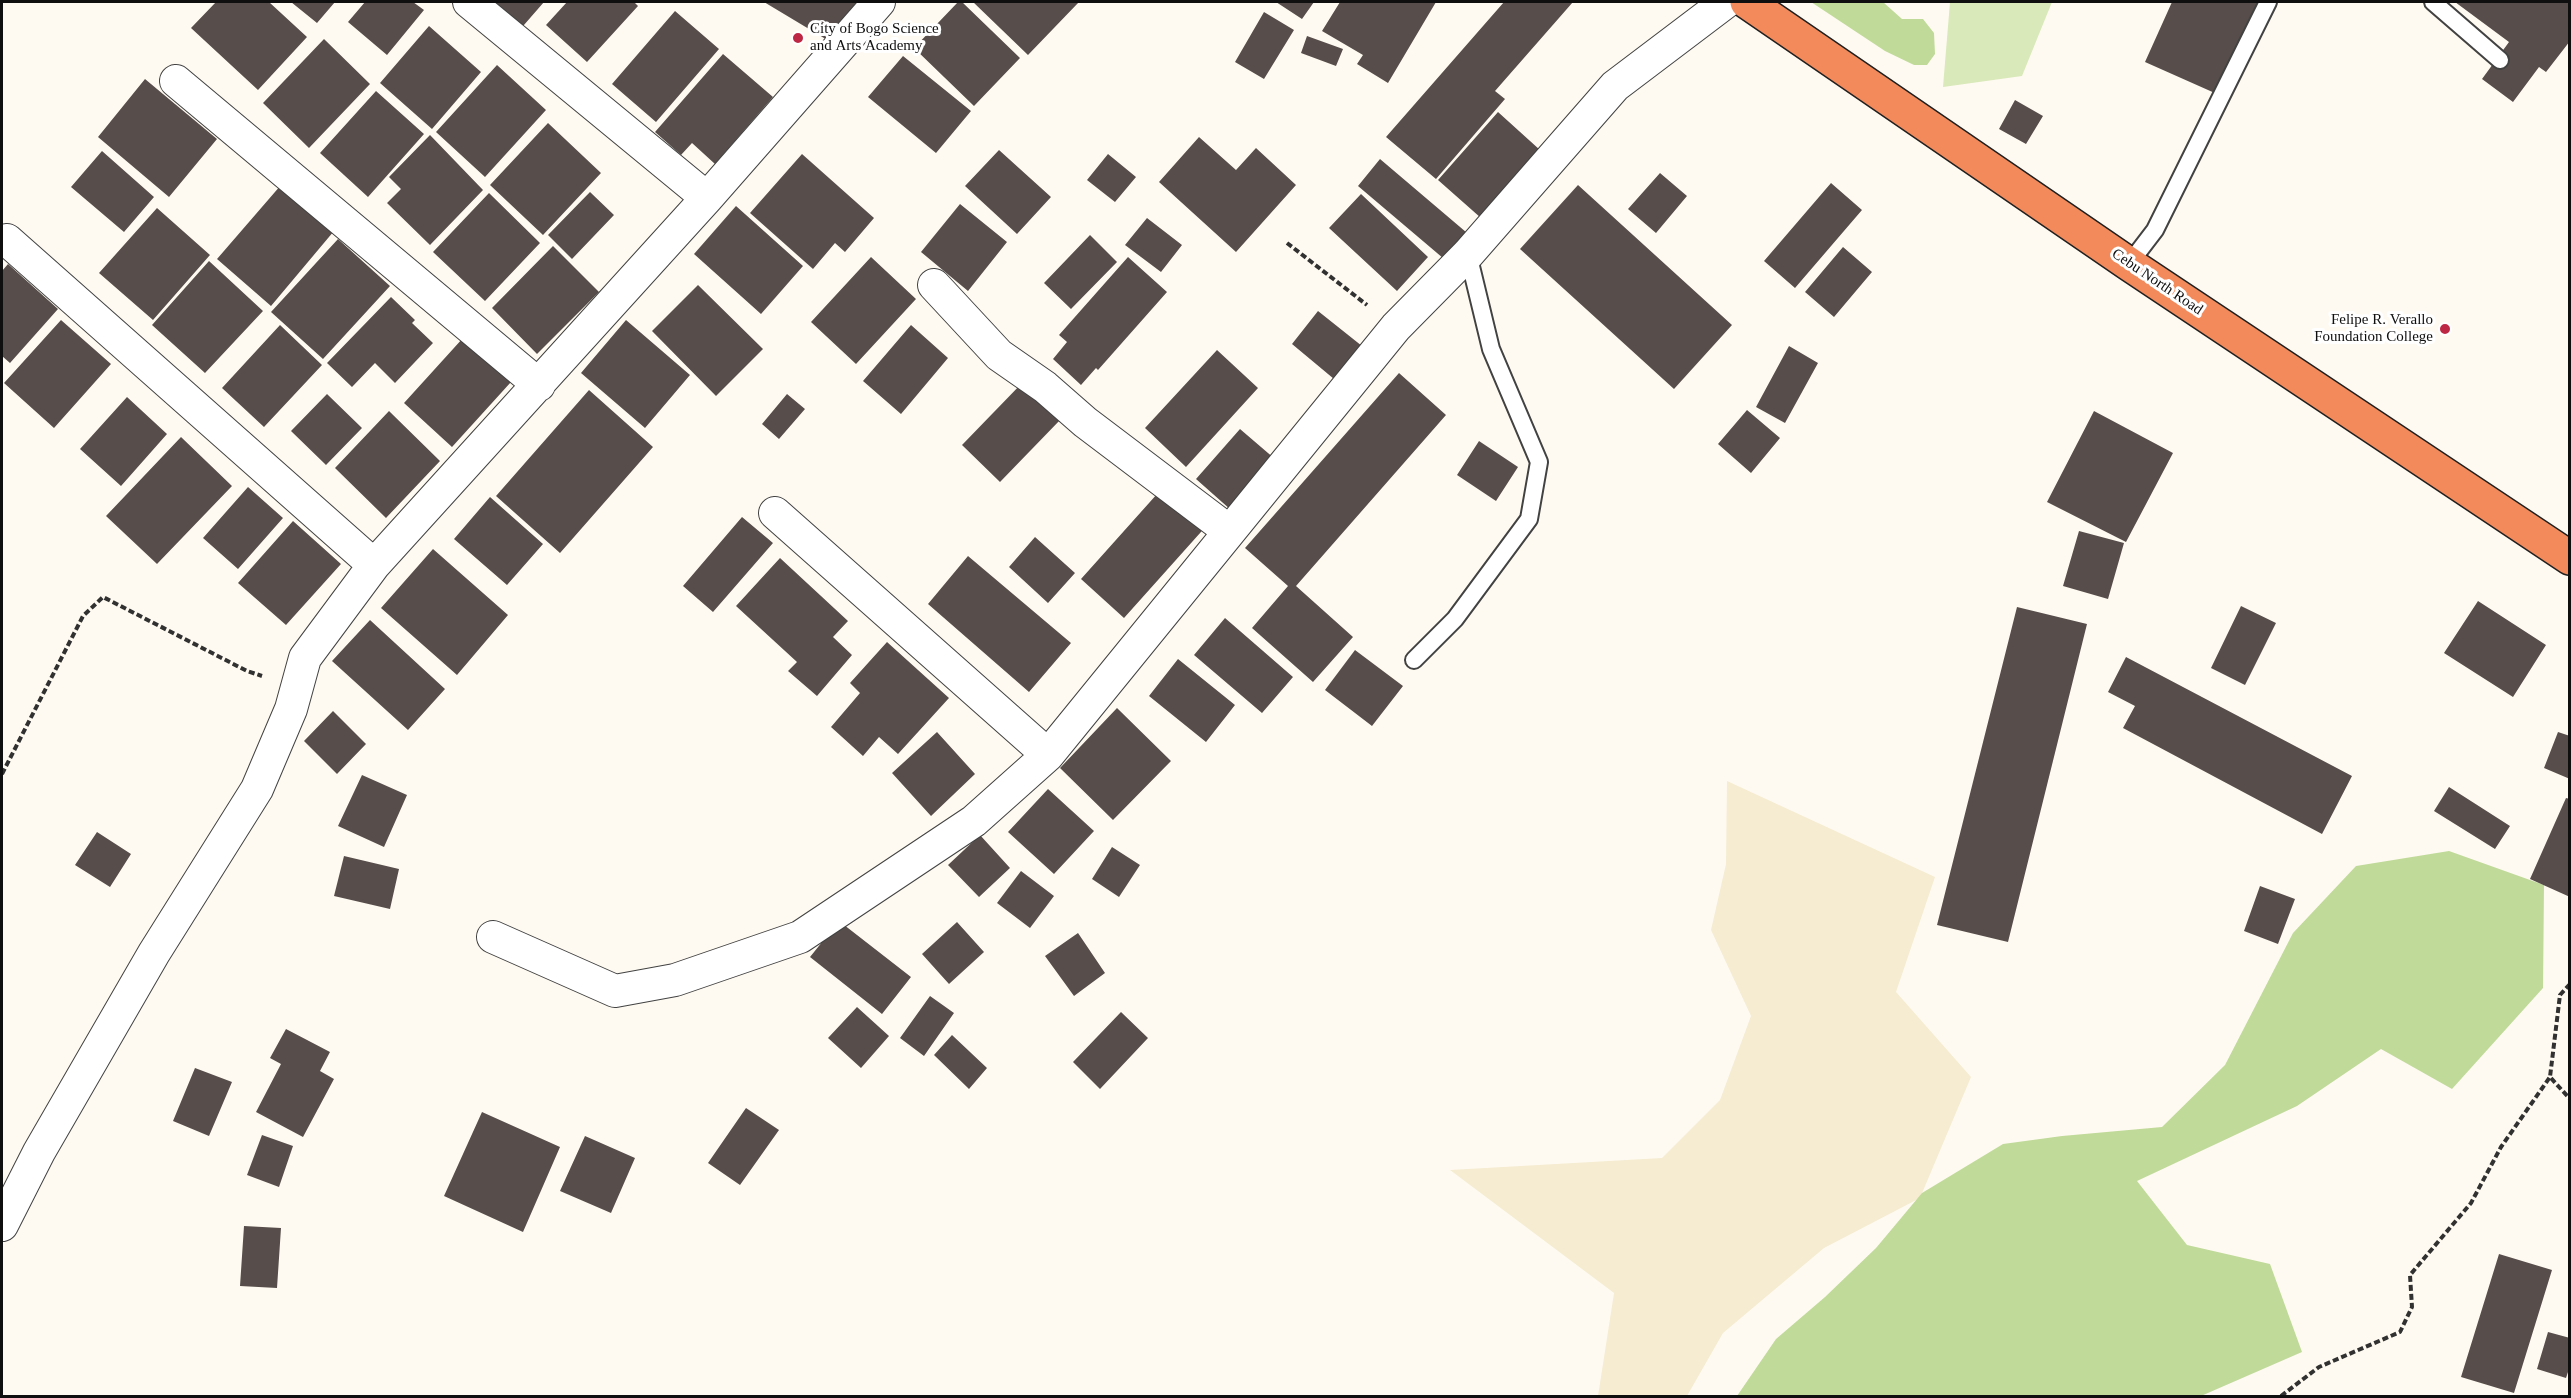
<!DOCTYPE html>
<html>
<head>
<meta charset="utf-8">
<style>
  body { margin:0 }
  #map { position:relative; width:2571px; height:1398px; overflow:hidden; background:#fffaf1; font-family:Georgia,serif }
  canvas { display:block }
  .frame { position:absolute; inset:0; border:3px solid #0f0f0f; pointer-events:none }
</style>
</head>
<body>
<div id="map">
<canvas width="2571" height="1398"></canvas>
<div class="frame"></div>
</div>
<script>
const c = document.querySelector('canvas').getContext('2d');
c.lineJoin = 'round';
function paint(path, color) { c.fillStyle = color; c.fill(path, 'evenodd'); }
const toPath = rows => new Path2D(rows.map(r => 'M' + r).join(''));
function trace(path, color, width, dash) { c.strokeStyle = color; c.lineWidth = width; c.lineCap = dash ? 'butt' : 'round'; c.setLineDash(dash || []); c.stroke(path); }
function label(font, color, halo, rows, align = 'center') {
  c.font = font + ' Georgia,serif'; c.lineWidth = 6; c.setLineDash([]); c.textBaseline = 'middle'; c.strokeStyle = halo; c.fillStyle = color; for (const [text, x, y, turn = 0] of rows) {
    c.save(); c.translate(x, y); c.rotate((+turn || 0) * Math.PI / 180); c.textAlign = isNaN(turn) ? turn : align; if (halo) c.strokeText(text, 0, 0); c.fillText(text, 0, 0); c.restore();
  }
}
paint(toPath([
  [1727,781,1935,877,1896,992,1971,1077,1920,1198,1824,1248,1723,1333,1687,1396,1598,1396,1614,1293,1450,1170,1662,1158,1720,1100,1751,1016,1711,930,1726,864]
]), '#f5ecd1');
paint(toPath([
  [1950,2,2052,2,2022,76,1943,87]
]), '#d9e9ba');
paint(toPath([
  [1811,2,1883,2,1902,19,1923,19,1934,33,1935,54,1927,65,1914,65,1885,51],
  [2449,851,2544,885,2543,988,2452,1089,2381,1049,2297,1106,2137,1181,2187,1245,2270,1264,2302,1352,2201,1396,1737,1396,1776,1339,1825,1297,1876,1248,1922,1193,2003,1144,2062,1136,2162,1127,2225,1065,2293,933,2356,866]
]), '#c0da9a');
paint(toPath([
  [216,2,269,2,307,37,258,90,191,28],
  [291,2,335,2,317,23],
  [365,2,413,2,424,10,387,55,348,22],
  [481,2,544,2,517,33],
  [567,2,634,2,638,6,587,62,546,25],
  [764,2,860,2,834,44],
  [958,2,962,2,1020,58,974,106,914,48],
  [973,2,1079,2,1028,55],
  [1276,2,1314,2,1302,19],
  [1340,2,1436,2,1388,83,1357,64,1363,55,1322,31],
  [1504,2,1573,2,1495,91,1505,99,1436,179,1386,137],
  [2172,2,2258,2,2217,94,2145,62],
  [2455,2,2570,2,2570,41,2546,72,2539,67,2513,102,2482,79,2509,42],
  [675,11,719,49,656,122,612,84],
  [1264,12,1294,30,1264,79,1235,62],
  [429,26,481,72,432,129,380,83],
  [1307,36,1343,49,1336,66,1301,53],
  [324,39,370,84,309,148,263,103],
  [723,54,773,97,715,164,692,143,681,155,655,132],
  [903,56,971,111,936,153,868,97],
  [497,65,546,110,485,177,436,132],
  [145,79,217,139,169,197,98,137],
  [376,91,424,134,368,197,320,153],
  [2015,100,2043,116,2026,144,1999,129],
  [1498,112,1540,150,1481,218,1438,180],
  [548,123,601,173,543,235,490,185],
  [430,135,483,190,430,245,387,203,401,189,389,177],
  [1199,137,1236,170,1256,148,1296,185,1236,252,1159,182],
  [999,150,1051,197,1017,234,965,186],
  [102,151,154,197,124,232,71,187],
  [802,154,874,218,845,252,835,243,813,269,750,213],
  [1108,154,1136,177,1115,202,1087,180],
  [1380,159,1473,238,1450,264,1358,186],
  [1660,173,1687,196,1656,233,1628,209],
  [1831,183,1862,210,1795,288,1764,261],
  [281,185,334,231,271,306,217,259],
  [1578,185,1732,325,1674,389,1520,249],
  [590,192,614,215,572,259,548,235],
  [489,193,540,243,485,301,433,252],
  [1361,194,1428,257,1397,291,1329,228],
  [960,204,1007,242,968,291,921,252],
  [736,206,803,266,761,314,694,254],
  [157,208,210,255,153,320,99,273],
  [1147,218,1182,245,1161,272,1125,245],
  [1090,235,1117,262,1071,309,1044,283],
  [338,239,390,286,323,359,271,312],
  [553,246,599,292,537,354,492,308],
  [1843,247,1872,272,1834,317,1805,292],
  [871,257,916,299,856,364,811,322],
  [1128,257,1167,292,1098,370,1096,368,1081,385,1053,359,1067,342,1059,335],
  [209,261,263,311,205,373,152,325],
  [8,264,58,309,10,363,2,356,2,271],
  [698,285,763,349,716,396,652,331],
  [391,297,415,320,412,323,433,343,395,383,375,363,352,387,327,363],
  [1318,311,1367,350,1340,384,1292,344],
  [61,320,111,364,54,428,4,383],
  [626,320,690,375,645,428,581,373],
  [280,325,322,365,264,427,222,388],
  [911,325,948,358,901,414,863,381],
  [463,338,511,382,452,447,404,403],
  [1789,346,1818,363,1785,423,1756,407],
  [1217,350,1258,388,1186,467,1145,428],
  [1399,373,1446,415,1296,586,1353,637,1313,682,1252,628,1288,586,1245,548],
  [1024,381,1062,418,1000,482,962,445],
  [589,390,653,447,560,553,496,496],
  [327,394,362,428,326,465,291,431],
  [787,394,805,409,779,439,762,424],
  [127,397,167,434,121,486,80,449],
  [1747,410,1780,438,1751,473,1718,444],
  [389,411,440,461,386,518,335,468],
  [2094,411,2173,453,2126,542,2047,502],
  [1240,429,1275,459,1231,510,1196,479],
  [181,437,232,486,157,564,106,516],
  [1479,441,1518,467,1496,501,1457,475],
  [1166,484,1209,523,1124,618,1081,579],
  [248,487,283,518,238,569,203,538],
  [490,497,543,544,507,585,454,539],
  [742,517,773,543,713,612,683,586],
  [293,521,341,564,286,625,238,583],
  [2079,531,2124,543,2108,599,2063,586],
  [1035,537,1075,573,1048,603,1009,567],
  [433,549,508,615,457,675,381,608],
  [968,556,1071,643,1029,692,928,604],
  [780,558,848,621,833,637,852,655,817,696,788,671,797,662,736,606],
  [2478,601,2546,645,2513,697,2444,653],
  [2241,606,2276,623,2245,685,2211,668],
  [2017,607,2087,624,2008,942,1937,925],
  [1225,618,1293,677,1262,713,1194,655],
  [370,620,445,689,408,730,332,661],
  [887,642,949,698,898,754,879,737,863,756,831,727,860,693,850,683],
  [1355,650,1403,686,1372,726,1325,690],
  [2126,657,2352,776,2322,834,2123,728,2135,706,2108,692],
  [1178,659,1235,705,1206,742,1149,696],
  [1117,708,1171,761,1113,820,1060,768],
  [333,711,366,744,337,774,304,741],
  [937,732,975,774,931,816,892,773],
  [2558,732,2570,736,2570,779,2544,768],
  [362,775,407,795,384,847,338,826],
  [2449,787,2510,826,2495,849,2434,811],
  [1048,789,1094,831,1054,874,1008,832],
  [2566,798,2570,799,2570,897,2530,879],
  [97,832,131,854,110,887,75,865],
  [980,835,1010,868,979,897,948,865],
  [1112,847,1140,865,1119,897,1092,879],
  [344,856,399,869,390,909,334,896],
  [1021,871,1054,896,1030,928,997,903],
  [2260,886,2295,899,2278,944,2244,931],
  [839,921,911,977,882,1014,810,957],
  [957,922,984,952,949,984,922,954],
  [1078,933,1105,973,1074,996,1045,956],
  [930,996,954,1013,924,1056,900,1038],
  [857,1007,889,1036,861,1068,828,1038],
  [1121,1012,1148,1038,1100,1089,1073,1062],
  [286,1029,330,1052,320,1071,334,1079,303,1137,256,1112,281,1064,270,1058],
  [952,1035,987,1068,969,1089,934,1055],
  [195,1068,232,1082,209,1136,173,1121],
  [746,1108,779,1130,740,1185,708,1163],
  [482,1112,560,1147,523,1232,444,1196],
  [262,1135,293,1146,279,1187,247,1175],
  [585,1136,635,1158,611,1213,560,1191],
  [244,1226,281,1228,277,1288,240,1286],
  [2499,1254,2552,1270,2514,1393,2461,1377],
  [2548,1332,2570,1338,2570,1366,2566,1378,2537,1369]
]), '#574e4b');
const lane = toPath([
  [2433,2,2500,60],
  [2129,264,2155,230,2268,2],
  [1414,660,1455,619,1529,519,1539,462,1491,349,1468,254]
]);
const street = toPath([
  [469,2,707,198],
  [176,81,539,385],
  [7,240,374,565],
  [934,285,999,355,1045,387,1085,422,1229,531],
  [775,513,1048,755],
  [493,937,615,991,675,980,800,937,974,821,1048,755,1396,327,1468,254,1615,86,1726,2],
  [2,1225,39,1152,154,953,257,789,291,709,305,658,374,565,707,198,879,2]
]);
const highway = toPath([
  [1747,2,2129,264,2570,558]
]);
trace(lane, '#424242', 20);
trace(street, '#424242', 34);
trace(highway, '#202020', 36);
trace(toPath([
  [1287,243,1367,305],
  [2,774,83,616,103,597,247,671,262,676],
  [2570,984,2560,995,2550,1077,2570,1099],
  [2281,1396,2319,1367,2400,1332,2412,1307,2410,1275,2471,1203,2501,1147,2550,1077]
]), '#313131', 4, [6, 3]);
trace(lane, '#fff', 16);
trace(street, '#fff', 32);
trace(highway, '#f28a5b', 33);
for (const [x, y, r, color] of [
  [798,38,6,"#be2744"],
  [2445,329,6,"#be2744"]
]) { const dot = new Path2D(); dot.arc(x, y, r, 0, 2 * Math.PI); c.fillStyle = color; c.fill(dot); trace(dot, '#fff', 2); }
label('15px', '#0f0f0f', '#fff', [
  ["City of Bogo Science",810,29],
  ["and Arts Academy",810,46],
  ["Felipe R. Verallo",2433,320,"right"],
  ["Foundation College",2433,337,"right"]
], 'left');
label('15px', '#0f0f0f', '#fff', [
  ["Cebu North Road",2157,282,34]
]);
</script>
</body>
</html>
